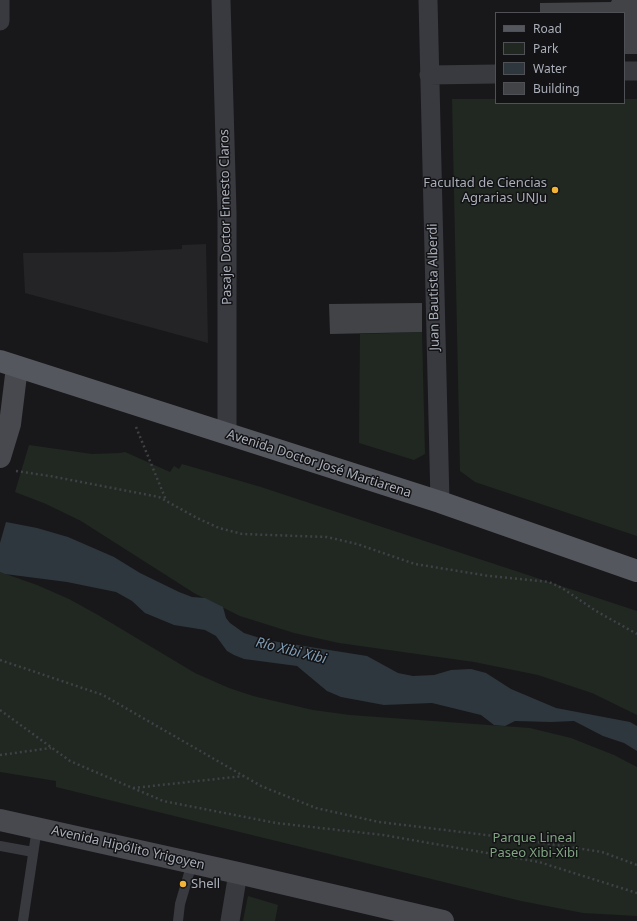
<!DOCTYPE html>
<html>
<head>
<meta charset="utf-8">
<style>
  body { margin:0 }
  #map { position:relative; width:637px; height:921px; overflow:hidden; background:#18181a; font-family:"Noto Sans",sans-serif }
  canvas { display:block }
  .legend { position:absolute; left:495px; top:12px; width:130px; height:92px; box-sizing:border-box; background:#131315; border:1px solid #4f5157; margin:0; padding:5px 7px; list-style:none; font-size:12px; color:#aaafba }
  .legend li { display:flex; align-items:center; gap:8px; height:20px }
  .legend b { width:20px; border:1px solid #4f5157 }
</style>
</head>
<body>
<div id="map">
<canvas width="637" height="921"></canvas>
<ul class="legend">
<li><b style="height:5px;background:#55575e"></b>Road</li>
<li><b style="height:11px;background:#202821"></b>Park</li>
<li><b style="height:11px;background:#2e373e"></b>Water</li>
<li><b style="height:11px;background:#424347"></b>Building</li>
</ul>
</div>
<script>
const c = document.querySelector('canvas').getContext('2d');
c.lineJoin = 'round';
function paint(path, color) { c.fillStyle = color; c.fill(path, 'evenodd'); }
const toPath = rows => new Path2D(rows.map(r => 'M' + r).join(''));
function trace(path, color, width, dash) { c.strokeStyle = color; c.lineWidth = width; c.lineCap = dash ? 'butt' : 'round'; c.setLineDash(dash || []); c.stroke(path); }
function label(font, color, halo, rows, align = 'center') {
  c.font = font + ' "Noto Sans",sans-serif'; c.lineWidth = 3; c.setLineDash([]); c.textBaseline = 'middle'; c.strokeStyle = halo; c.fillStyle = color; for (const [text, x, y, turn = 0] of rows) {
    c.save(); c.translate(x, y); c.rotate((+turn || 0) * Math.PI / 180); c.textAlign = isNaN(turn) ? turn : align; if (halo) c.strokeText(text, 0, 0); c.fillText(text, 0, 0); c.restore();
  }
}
paint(toPath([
  [206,244,208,343,25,293,23,253,115,252,182,249,182,245]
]), '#242427');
paint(toPath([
  [452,99,496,99,496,103,624,103,624,99,637,99,637,536,475,482,460,471],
  [422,332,425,454,414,460,359,443,360,334],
  [29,445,92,454,120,453,125,452,170,472,174,466,179,469,182,464,261,487,637,611,637,715,592,693,538,675,474,662,339,643,294,633,240,616,194,593,81,521,46,504,15,492],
  [0,572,37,585,69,599,98,615,195,673,229,688,253,696,313,710,350,715,530,728,571,738,614,755,637,767,637,916,583,913,521,901,56,787,56,781,0,772],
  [248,896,278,905,275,921,243,921]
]), '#202821');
paint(toPath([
  [6,522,37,528,68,537,114,557,140,573,179,592,192,597,205,598,223,607,226,618,230,623,244,633,266,640,367,656,398,673,413,676,434,675,451,670,471,669,486,673,511,689,556,708,630,722,637,726,637,751,624,743,603,736,574,721,551,722,515,721,505,726,494,725,481,715,432,703,384,705,341,697,327,691,297,666,244,659,234,655,227,651,216,636,205,630,174,625,145,613,132,601,116,592,67,582,5,574,0,572,0,543]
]), '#2e373e');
paint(toPath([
  [612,0,637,0,637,54,624,54,624,13,540,13,540,3,611,2],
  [422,303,422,332,330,334,329,304]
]), '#424347');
trace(toPath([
  [136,427,166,500],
  [16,471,50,476,159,497,197,518,219,528,242,534,327,537,357,544,415,564,489,576,549,582,562,588,596,611,637,634],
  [0,660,103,695,261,786,316,808,379,822,511,838,602,852,637,865],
  [0,710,70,761,163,801,276,823,383,835,539,862,637,893],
  [0,755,51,748],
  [133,788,244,776]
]), '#3f4146', 2.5, [2, 3]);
trace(toPath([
  [0,846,33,852],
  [23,921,37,828],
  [178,921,180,904,192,863]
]), '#393a3f', 10);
trace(toPath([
  [221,0,227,212,227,435],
  [428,0,440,502],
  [0,21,0,0],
  [624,71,637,71],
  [429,75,496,74],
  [230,921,238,873]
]), '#393a3f', 19);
trace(toPath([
  [0,457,10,424,17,367],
  [0,820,238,873,443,921]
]), '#47494f', 22);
trace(toPath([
  [0,361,440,502,637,571]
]), '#55575e', 22);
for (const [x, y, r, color] of [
  [555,190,4,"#f3b337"],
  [183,884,4,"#f3b337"]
]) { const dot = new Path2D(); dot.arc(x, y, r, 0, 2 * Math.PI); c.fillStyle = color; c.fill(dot); trace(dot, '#131315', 1.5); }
label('13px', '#aaafba', '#131315', [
  ["Facultad de Ciencias",547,183],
  ["Agrarias UNJu",547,198],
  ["Shell",191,884,"left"]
], 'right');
label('13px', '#aaafba', '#131315', [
  ["Pasaje Doctor Ernesto Claros",226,217,-91],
  ["Juan Bautista Alberdi",434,287,-91],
  ["Avenida Doctor José Martiarena",319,464,18],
  ["Avenida Hipólito Yrigoyen",128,848,13]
]);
label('13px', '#81a583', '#131315', [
  ["Parque Lineal",534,838],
  ["Paseo Xibi-Xibi",534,853]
]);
label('italic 14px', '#819db5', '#131315', [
  ["Río Xibi Xibi",291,651,14]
]);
</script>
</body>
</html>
